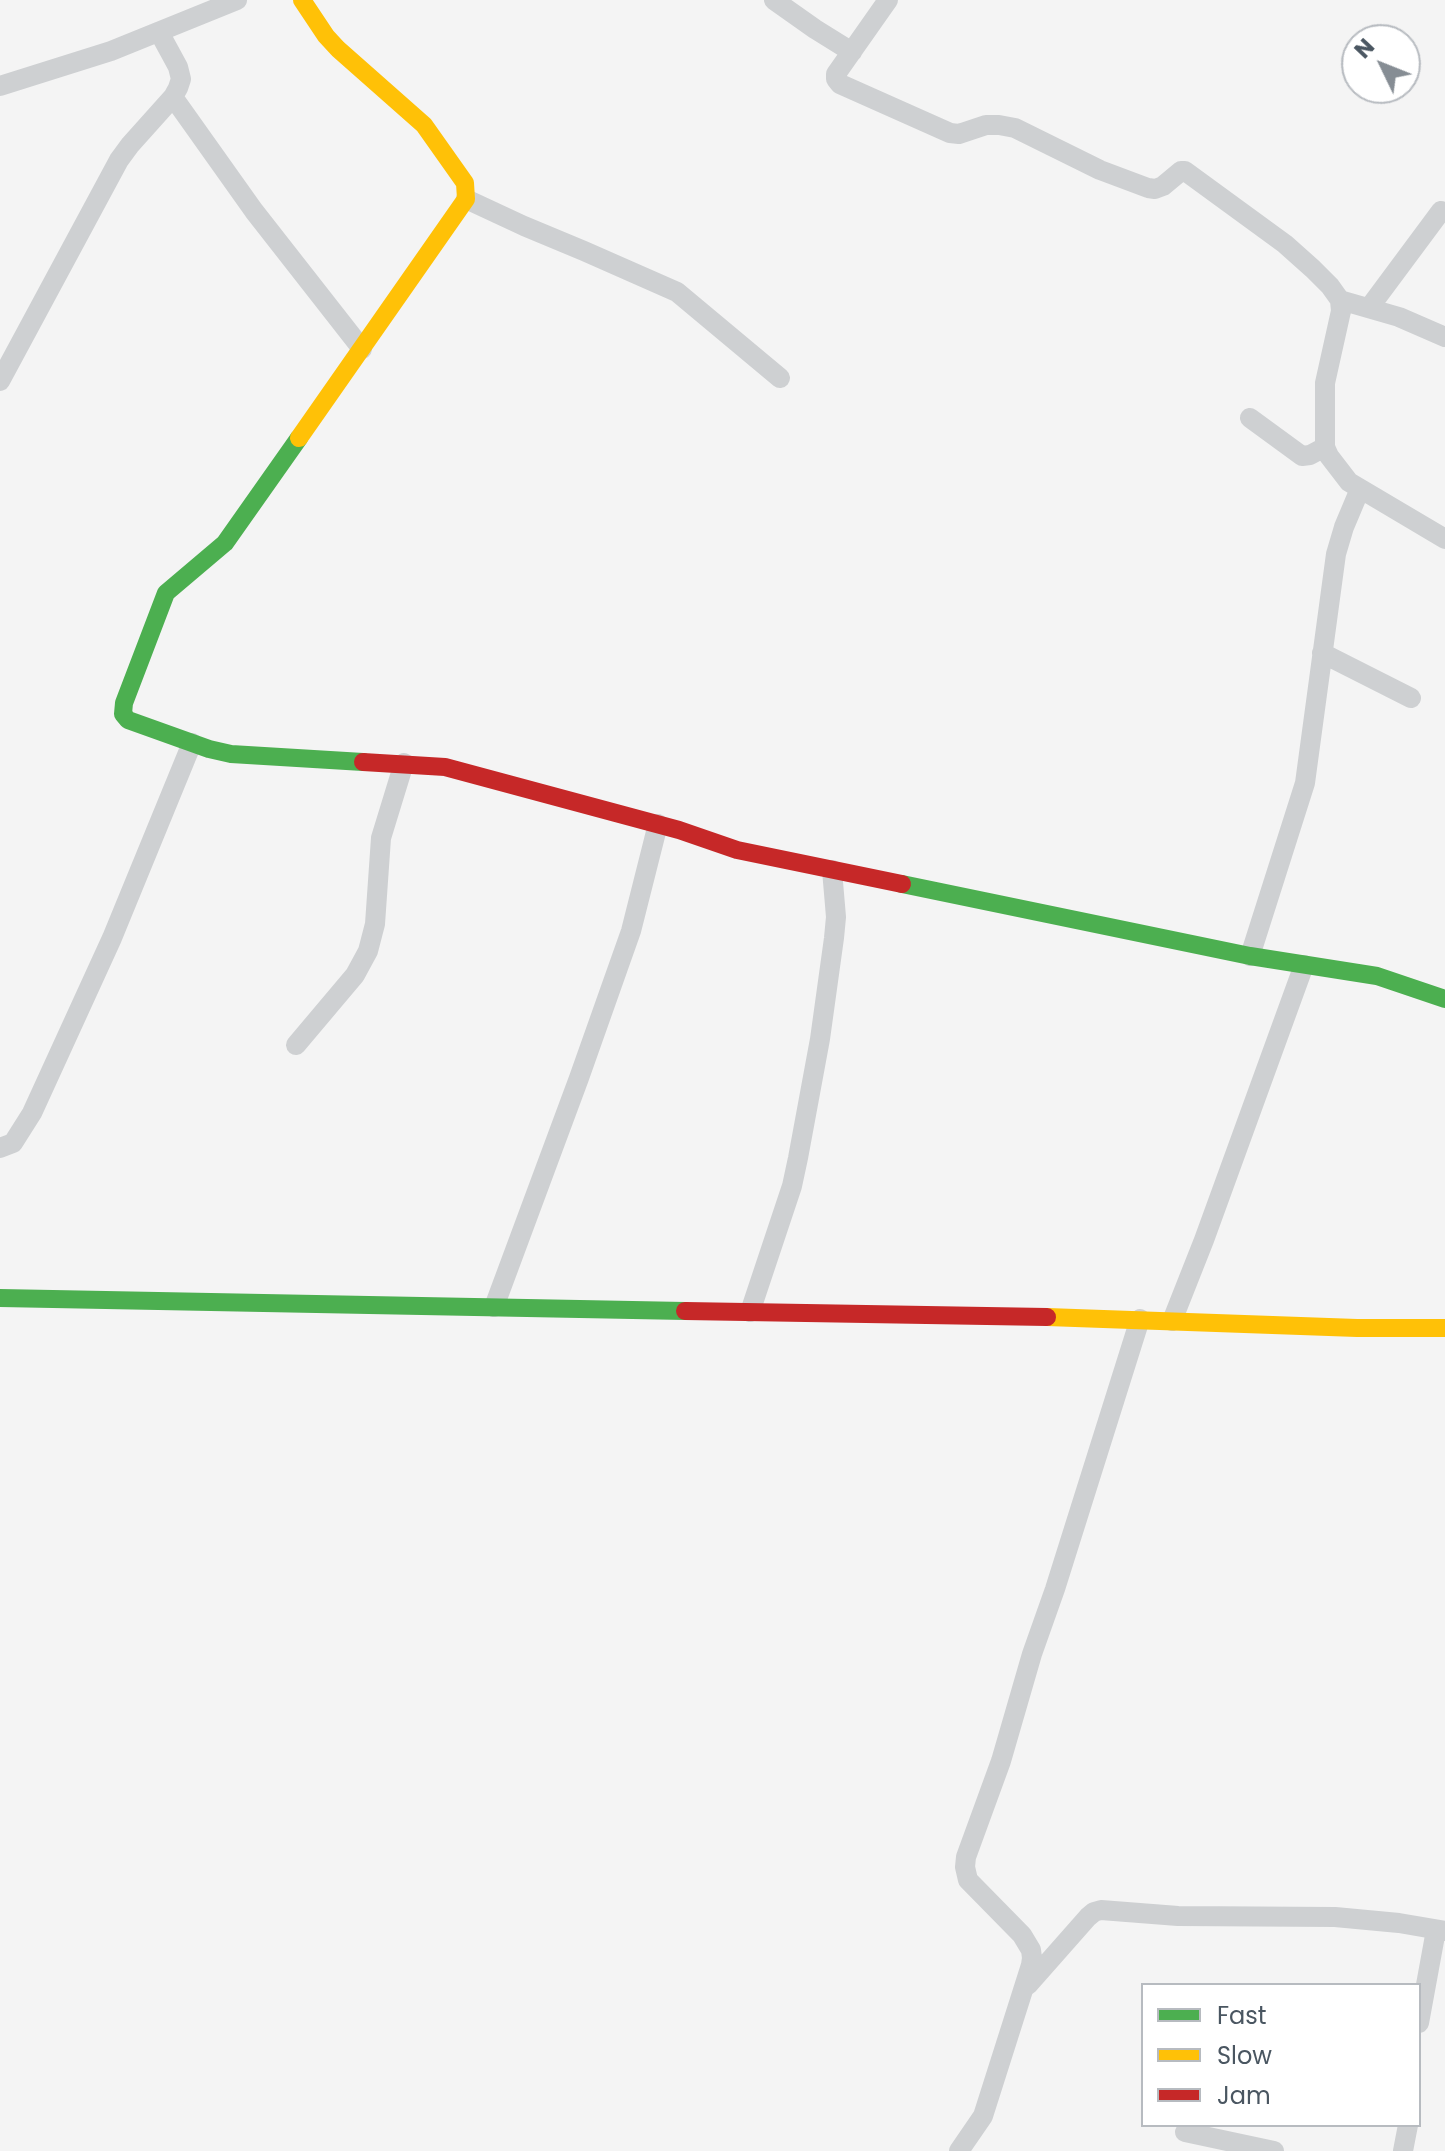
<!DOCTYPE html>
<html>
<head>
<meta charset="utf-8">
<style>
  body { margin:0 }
  #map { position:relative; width:1445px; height:2151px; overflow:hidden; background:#f4f4f4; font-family:Poppins,sans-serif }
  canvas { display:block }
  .legend { position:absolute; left:1141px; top:1983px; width:280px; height:144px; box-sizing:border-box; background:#fff; border:2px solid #b7bbc0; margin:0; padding:10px 14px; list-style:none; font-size:24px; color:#4a5661 }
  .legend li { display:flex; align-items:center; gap:16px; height:40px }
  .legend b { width:40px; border:2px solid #b7bbc0 }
  .north { position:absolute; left:1341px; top:24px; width:80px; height:80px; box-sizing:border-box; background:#fff; border:2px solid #b7bbc0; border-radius:50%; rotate:313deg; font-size:22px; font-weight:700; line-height:32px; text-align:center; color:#4a5661 }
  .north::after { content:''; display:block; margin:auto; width:28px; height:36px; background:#868d94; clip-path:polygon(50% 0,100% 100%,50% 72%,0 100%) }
</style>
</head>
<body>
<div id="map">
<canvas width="1445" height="2151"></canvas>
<ul class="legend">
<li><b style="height:10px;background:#4caf50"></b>Fast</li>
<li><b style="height:10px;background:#ffc107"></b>Slow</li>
<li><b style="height:10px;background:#c62828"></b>Jam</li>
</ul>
<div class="north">N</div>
</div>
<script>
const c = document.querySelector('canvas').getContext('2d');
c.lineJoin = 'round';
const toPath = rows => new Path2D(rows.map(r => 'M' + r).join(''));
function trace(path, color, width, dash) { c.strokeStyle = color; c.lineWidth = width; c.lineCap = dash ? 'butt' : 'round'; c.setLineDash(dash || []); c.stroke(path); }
trace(toPath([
  [774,0,815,29,852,52],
  [888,0,836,74,836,79,840,84,950,133,959,134,986,125,999,125,1015,128,1100,170,1148,188,1155,189,1163,186,1181,171,1185,171,1285,244,1313,269,1330,286,1340,300,1341,311,1325,383,1325,447,1329,456,1349,482,1445,539],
  [0,86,111,51,237,0],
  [173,97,254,211,362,349],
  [466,199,524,226,584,251,677,292,780,378],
  [1340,300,1399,317,1445,337],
  [1369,308,1441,211],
  [0,381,119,160,130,145,173,97,178,88,181,79,178,67,159,32],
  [1250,418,1302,456,1310,455,1325,447],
  [1322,653,1411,698],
  [1250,956,1305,783,1336,554,1344,527,1360,489],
  [296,1045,355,975,368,951,375,924,381,838,404,763],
  [0,1148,13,1143,32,1113,112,938,192,743],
  [494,1307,579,1078,631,931,658,824],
  [750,1312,792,1186,798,1158,820,1039,834,938,836,917,832,870],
  [1172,1321,1204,1240,1304,965],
  [1028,1985,1088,1917,1094,1912,1101,1910,1178,1916,1335,1917,1399,1923,1445,1931],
  [1419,2023,1436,1930],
  [1185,2132,1274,2151],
  [959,2151,983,2116,1031,1965,1032,1958,1031,1950,1022,1935,968,1880,965,1867,966,1857,1001,1761,1032,1654,1055,1589,1140,1319],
  [1403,2151,1408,2125]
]), '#ced0d2', 20);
trace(toPath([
  [299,438,225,543,166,593,124,703,123,714,128,720,209,749,231,754,363,762],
  [902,884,1250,956,1377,976,1445,999],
  [0,1298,685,1311]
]), '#4caf50', 18);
trace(toPath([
  [299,438,466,199,465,183,424,125,338,49,326,36,302,0],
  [1047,1317,1357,1328,1445,1328]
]), '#ffc107', 18);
trace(toPath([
  [363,762,445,767,679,830,737,850,902,884],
  [685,1311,1047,1317]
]), '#c62828', 18);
</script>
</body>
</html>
